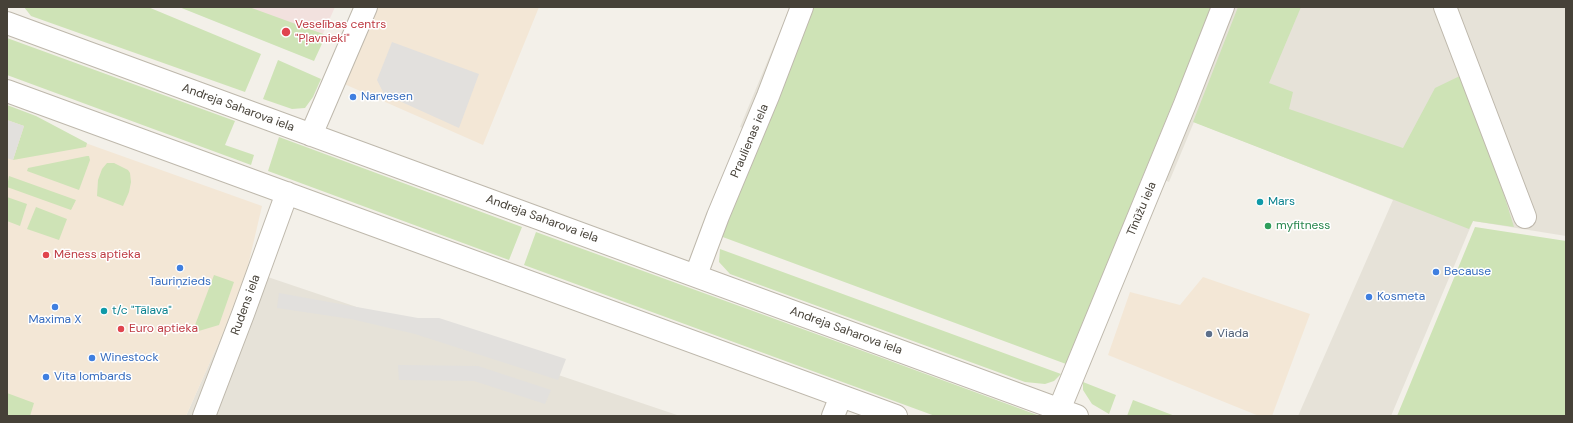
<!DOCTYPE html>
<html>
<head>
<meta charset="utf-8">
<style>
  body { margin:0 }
  #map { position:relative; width:1573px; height:423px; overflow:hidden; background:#f3f0e9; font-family:"DM Sans",sans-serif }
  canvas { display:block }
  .frame { position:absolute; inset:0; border:8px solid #464138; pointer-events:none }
</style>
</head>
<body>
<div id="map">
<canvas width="1573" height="423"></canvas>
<div class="frame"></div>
</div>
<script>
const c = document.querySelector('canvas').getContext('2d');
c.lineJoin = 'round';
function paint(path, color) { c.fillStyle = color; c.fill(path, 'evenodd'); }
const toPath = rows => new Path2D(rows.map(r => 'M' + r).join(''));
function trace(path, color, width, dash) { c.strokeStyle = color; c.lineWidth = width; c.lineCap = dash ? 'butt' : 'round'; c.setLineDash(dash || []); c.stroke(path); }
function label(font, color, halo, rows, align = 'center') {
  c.font = font + ' "DM Sans",sans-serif'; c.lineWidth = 3; c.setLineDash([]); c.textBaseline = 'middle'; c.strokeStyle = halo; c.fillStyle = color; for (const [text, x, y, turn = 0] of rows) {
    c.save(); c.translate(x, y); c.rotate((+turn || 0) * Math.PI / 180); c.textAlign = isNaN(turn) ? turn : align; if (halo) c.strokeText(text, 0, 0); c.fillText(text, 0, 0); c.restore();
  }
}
paint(toPath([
  [790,7,1566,7,1566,236,1473,221,1391,416,1298,416,1393,200,1194,122,1169,182,1089,149,872,176,740,127],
  [247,270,680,416,186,416,223,333]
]), '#e6e2d8');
paint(toPath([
  [376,7,539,7,483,145,342,83],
  [7,115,262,206,247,270,223,333,186,416,7,416],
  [1203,277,1310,314,1272,416,1259,416,1108,355,1130,292,1180,305]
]), '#f3e7d6');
paint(toPath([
  [184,7,335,7,313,56]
]), '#f2e1de');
paint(toPath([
  [24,7,148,7,261,54,245,92,31,16],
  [179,7,249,7,326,35,314,61],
  [809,7,1212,7,1066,364,720,236],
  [1238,7,1301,7,1269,83,1293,92,1289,109,1403,148,1435,88,1466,73,1514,227,1473,221,1469,229,1193,122],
  [7,38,235,121,225,145,254,155,251,165,7,75],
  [278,60,321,79,313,97,305,108,292,109,263,99],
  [7,105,36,116,87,143,86,147,13,160,24,126,7,120],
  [279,137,522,227,509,260,268,171],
  [87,156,89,156,90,160,79,190,27,171,28,168],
  [107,163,114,163,128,170,130,173,131,182,129,192,123,206,97,196,98,180,102,169],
  [9,176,76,200,71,210,7,187],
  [7,197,27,204,20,226,7,221],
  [36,207,67,219,59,240,27,229],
  [1475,227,1566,241,1566,416,1397,416],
  [536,232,885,359,1040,416,935,416,524,265],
  [720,249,1061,374,1054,381,1045,384,1025,382,730,274,719,262],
  [214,275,234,282,219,325,192,333],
  [1083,382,1116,395,1109,414,1092,404,1083,390],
  [7,393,34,403,30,416,7,416],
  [1133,400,1175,416,1127,416]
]), '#cee3b6');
paint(toPath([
  [392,42,479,74,459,128,384,94,377,80],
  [7,120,24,126,13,160,7,158],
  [279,293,418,318,439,318,566,359,558,380,415,334,351,319,277,308],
  [398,365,478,366,551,390,545,404,474,381,399,380]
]), '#e2e0dd');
const minor = toPath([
  [1445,7,1525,217],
  [7,23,1077,416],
  [7,91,896,416],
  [311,135,366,7],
  [696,275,718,216,768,96,802,7],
  [1059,410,1185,104,1223,7],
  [204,416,243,314,287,193],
  [833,416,841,396]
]);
trace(minor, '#beb8ac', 24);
trace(minor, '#fff', 22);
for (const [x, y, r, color] of [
  [286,32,5,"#e0444e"],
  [353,97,4,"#3f7fe0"],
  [1260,202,4,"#0f9aa8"],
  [1268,226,4,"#2e9e5b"],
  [46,255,4,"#e0444e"],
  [180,268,4,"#3f7fe0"],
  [1436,272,4,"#3f7fe0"],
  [1369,297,4,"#3f7fe0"],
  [55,307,4,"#3f7fe0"],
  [104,311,4,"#0f9aa8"],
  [121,329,4,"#e0444e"],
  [1209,334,4,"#5c6f8a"],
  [92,358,4,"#3f7fe0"],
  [46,377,4,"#3f7fe0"]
]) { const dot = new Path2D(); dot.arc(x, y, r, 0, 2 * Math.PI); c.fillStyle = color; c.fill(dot); trace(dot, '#fff', 1.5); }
label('12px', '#be3a42', '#fff', [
  ["Veselības centrs",295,25],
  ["\"Pļavnieki\"",295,39],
  ["Mēness aptieka",54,255],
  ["Euro aptieka",129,329]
], 'left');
label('12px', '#366cbe', '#fff', [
  ["Narvesen",361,97],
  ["Because",1444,272],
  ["Tauriņzieds",180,282,"center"],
  ["Kosmeta",1377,297],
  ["Maxima X",55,320,"center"],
  ["Winestock",100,358],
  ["Vita lombards",54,377]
], 'left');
label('12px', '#464138', '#fff', [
  ["Andreja Saharova iela",238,108,20],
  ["Praulienas iela",750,141,-67],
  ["Tīnūžu iela",1142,209,-67],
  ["Andreja Saharova iela",542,219,20],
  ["Rudens iela",246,305,-70],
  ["Andreja Saharova iela",846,331,20]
]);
label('12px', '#0d838f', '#fff', [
  ["Mars",1268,202],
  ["t/c \"Tālava\"",112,311]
], 'left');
label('12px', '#27864d', '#fff', [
  ["myfitness",1276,226]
], 'left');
label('12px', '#4e5e75', '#fff', [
  ["Viada",1217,334]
], 'left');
</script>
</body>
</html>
